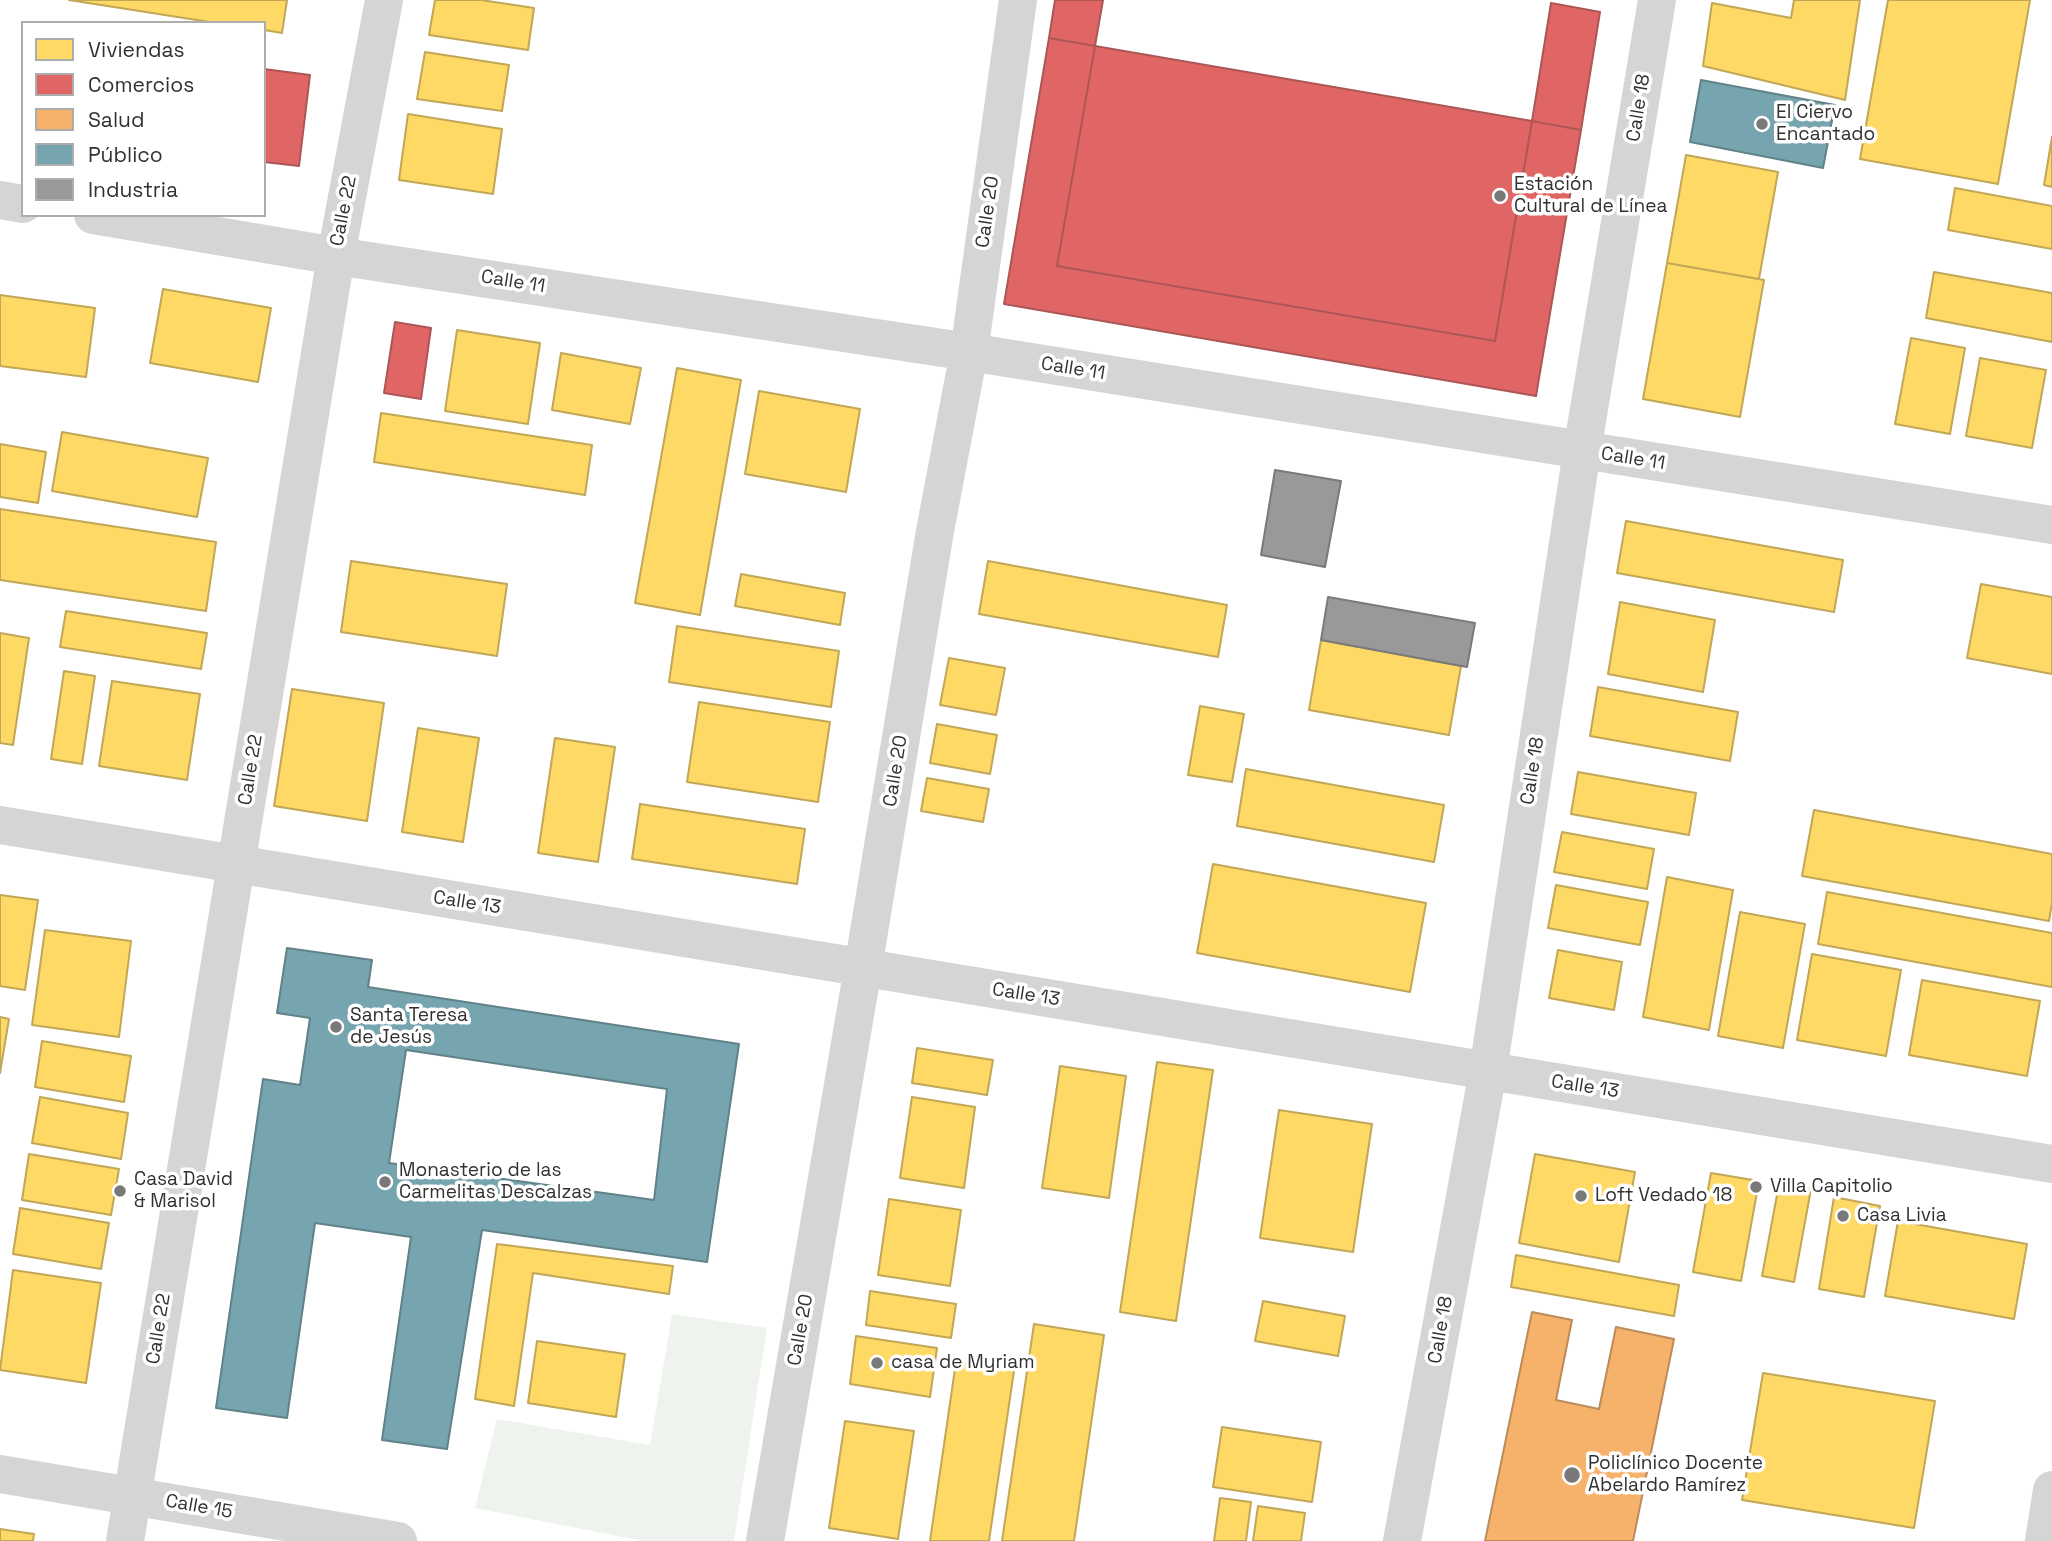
<!DOCTYPE html>
<html>
<head>
<meta charset="utf-8">
<style>
  body { margin:0 }
  #map { position:relative; width:2052px; height:1541px; overflow:hidden; background:#fff; font-family:"Space Grotesk",sans-serif }
  canvas { display:block }
  .legend { position:absolute; left:21px; top:21px; width:245px; height:196px; box-sizing:border-box; background:#fff; border:2px solid #adadad; margin:0; padding:9px 12px; list-style:none; font-size:21px; color:#313131 }
  .legend li { display:flex; align-items:center; gap:14px; height:35px }
  .legend b { width:35px; border:2px solid #adadad }
</style>
</head>
<body>
<div id="map">
<canvas width="2052" height="1541"></canvas>
<ul class="legend">
<li><b style="height:19px;background:#ffd966"></b>Viviendas</li>
<li><b style="height:19px;background:#e06666"></b>Comercios</li>
<li><b style="height:19px;background:#f6b26b"></b>Salud</li>
<li><b style="height:19px;background:#76a5af"></b>Público</li>
<li><b style="height:19px;background:#999"></b>Industria</li>
</ul>
</div>
<script>
const ctx = document.querySelector('canvas').getContext('2d');
ctx.lineJoin = 'round';
function fill(path, color) {
  ctx.fillStyle = color;
  ctx.fill(path, 'evenodd');
}
function shape(rows) {
  const path = new Path2D();
  for (const r of rows) {
    path.moveTo(r[0], r[1]);
    for (let i = 2; i < r.length; i += 2) path.lineTo(r[i], r[i + 1]);
  }
  return path;
}
function strokePath(path, color, width, dash) {
  ctx.strokeStyle = color;
  ctx.lineWidth = width;
  ctx.lineCap = dash ? 'butt' : 'round';
  ctx.setLineDash(dash || []);
  ctx.stroke(path);
}
function write(font, color, halo, rows, align = 'center') {
  ctx.font = font + ' "Space Grotesk",sans-serif';
  ctx.lineWidth = 7;
  ctx.setLineDash([]);
  ctx.textBaseline = 'middle';
  ctx.strokeStyle = halo;
  ctx.fillStyle = color;
  for (const [text, x, y, turn = 0] of rows) {
    ctx.save();
    ctx.translate(x, y);
    ctx.rotate((+turn || 0) * Math.PI / 180);
    ctx.textAlign = isNaN(turn) ? turn : align;
    if (halo) ctx.strokeText(text, 0, 0);
    ctx.fillText(text, 0, 0);
    ctx.restore();
  }
}
const green = shape([
  [672,1314,767,1328,734,1541,643,1541,475,1508,497,1419,650,1445]
]);
const homes = shape([
  [69,0,287,0,282,33,264,30,264,23,216,23,69,0],
  [435,0,481,0,534,8,528,50,429,35,435,0],
  [1794,0,1860,0,1845,100,1703,66,1712,3,1791,18,1794,0],
  [1888,0,2030,0,1998,184,1860,159,1888,0],
  [425,52,509,65,502,111,417,99,425,52],
  [408,114,502,129,493,194,399,180,408,114],
  [2052,137,2052,187,2044,185,2052,137],
  [1686,155,1778,172,1759,279,1667,263,1686,155],
  [1955,188,2052,206,2052,249,1948,230,1955,188],
  [1667,263,1764,280,1740,417,1643,399,1667,263],
  [1934,272,2052,293,2052,342,1926,318,1934,272],
  [163,289,271,308,258,382,150,363,163,289],
  [0,295,95,308,86,377,0,366,0,295],
  [457,330,540,343,528,424,445,411,457,330],
  [1911,338,1965,348,1950,434,1895,424,1911,338],
  [561,353,641,368,630,424,552,410,561,353],
  [1980,358,2046,370,2032,448,1966,436,1980,358],
  [677,368,741,380,700,615,635,603,677,368],
  [759,391,860,409,846,492,745,474,759,391],
  [381,413,592,445,585,495,374,462,381,413],
  [62,432,208,458,197,517,52,491,62,432],
  [0,444,46,452,38,503,0,497,0,444],
  [0,509,216,542,206,611,0,580,0,509],
  [1626,521,1843,560,1834,612,1617,573,1626,521],
  [351,561,507,584,497,656,341,632,351,561],
  [988,561,1227,605,1218,657,979,614,988,561],
  [741,574,845,593,840,625,735,606,741,574],
  [1981,584,2052,597,2052,674,1967,658,1981,584],
  [1620,602,1715,620,1703,692,1608,674,1620,602],
  [66,611,207,633,201,669,60,647,66,611],
  [677,626,839,651,831,707,669,682,677,626],
  [0,633,29,638,13,745,0,743,0,633],
  [1321,640,1461,666,1449,735,1309,710,1321,640],
  [949,658,1005,668,996,715,940,705,949,658],
  [64,671,95,676,82,764,51,759,64,671],
  [112,681,200,694,187,780,99,766,112,681],
  [1598,687,1738,712,1730,761,1590,736,1598,687],
  [292,689,384,703,367,821,274,806,292,689],
  [699,702,830,722,818,802,687,782,699,702],
  [1200,706,1244,714,1232,782,1188,775,1200,706],
  [937,724,997,735,990,774,930,763,937,724],
  [418,728,479,738,463,842,402,832,418,728],
  [555,738,615,747,598,862,538,853,555,738],
  [1246,769,1444,805,1434,862,1237,826,1246,769],
  [1578,772,1696,793,1689,835,1571,814,1578,772],
  [927,778,989,789,983,822,921,811,927,778],
  [640,804,805,829,797,884,632,859,640,804],
  [1814,810,2052,854,2052,903,2049,921,1802,876,1814,810],
  [1562,832,1654,849,1647,889,1554,872,1562,832],
  [1213,864,1426,903,1410,992,1197,953,1213,864],
  [1667,877,1733,890,1709,1030,1643,1017,1667,877],
  [1556,885,1648,902,1640,945,1548,928,1556,885],
  [1827,892,2052,933,2052,987,1818,944,1827,892],
  [0,895,38,900,25,990,0,986,0,895],
  [1740,912,1805,924,1783,1048,1718,1036,1740,912],
  [45,930,131,941,119,1037,32,1025,45,930],
  [1558,950,1622,962,1614,1010,1549,998,1558,950],
  [1812,954,1901,970,1886,1056,1797,1040,1812,954],
  [1922,980,2040,1001,2027,1076,1909,1055,1922,980],
  [0,1017,9,1019,0,1073,0,1017],
  [42,1041,131,1056,124,1102,35,1087,42,1041],
  [917,1048,993,1060,987,1095,912,1083,917,1048],
  [1157,1062,1213,1070,1176,1321,1120,1312,1157,1062],
  [1060,1066,1126,1076,1109,1198,1042,1188,1060,1066],
  [40,1097,128,1113,121,1159,32,1143,40,1097],
  [912,1097,975,1107,964,1188,900,1178,912,1097],
  [1279,1110,1372,1124,1353,1252,1260,1238,1279,1110],
  [29,1154,119,1169,111,1215,22,1200,29,1154],
  [1535,1154,1635,1172,1619,1262,1519,1243,1535,1154],
  [1711,1173,1759,1181,1741,1281,1693,1272,1711,1173],
  [1779,1184,1811,1189,1794,1282,1762,1276,1779,1184],
  [1834,1197,1880,1206,1864,1297,1819,1289,1834,1197],
  [889,1199,961,1210,950,1286,878,1275,889,1199],
  [20,1208,109,1223,101,1269,13,1254,20,1208],
  [1898,1221,2027,1244,2014,1319,1885,1296,1898,1221],
  [497,1244,673,1266,669,1294,533,1273,514,1406,475,1399,497,1244],
  [1516,1255,1679,1285,1674,1316,1511,1287,1516,1255],
  [13,1270,101,1283,86,1383,0,1370,13,1270],
  [870,1291,956,1304,951,1338,866,1325,870,1291],
  [1263,1301,1345,1316,1338,1356,1255,1341,1263,1301],
  [1034,1324,1104,1335,1074,1541,1002,1541,1034,1324],
  [856,1336,937,1348,930,1397,850,1384,856,1336],
  [537,1341,625,1354,616,1417,528,1403,537,1341],
  [956,1362,1014,1371,989,1541,930,1541,956,1362],
  [1763,1373,1935,1401,1914,1528,1742,1500,1763,1373],
  [845,1421,914,1431,898,1539,829,1528,845,1421],
  [1222,1427,1321,1442,1312,1502,1213,1487,1222,1427],
  [1220,1498,1251,1502,1246,1541,1214,1541,1220,1498],
  [1258,1506,1305,1513,1301,1541,1253,1541,1258,1506],
  [0,1529,34,1534,33,1541,0,1541,0,1529]
]);
const shops = shape([
  [1055,0,1103,0,1095,46,1049,38,1055,0],
  [1551,3,1600,12,1581,130,1532,121,1551,3],
  [1049,38,1095,46,1057,266,1495,341,1532,121,1581,130,1536,396,1004,304,1049,38],
  [1095,46,1532,121,1495,341,1057,266,1095,46],
  [264,69,310,75,299,166,264,162,264,69],
  [395,322,431,328,421,399,384,393,395,322]
]);
const health = shape([
  [1532,1312,1572,1320,1556,1400,1599,1409,1616,1327,1674,1339,1633,1541,1485,1541,1532,1312]
]);
const public = shape([
  [1701,80,1835,105,1823,168,1690,142,1701,80],
  [287,948,372,960,368,987,739,1044,707,1262,482,1230,447,1449,382,1440,411,1237,315,1223,287,1418,216,1408,263,1079,300,1085,310,1018,277,1013,287,948],
  [406,1050,667,1089,654,1200,389,1163,406,1050]
]);
const industry = shape([
  [1275,470,1341,481,1325,567,1261,555,1275,470],
  [1328,597,1475,623,1467,667,1321,640,1328,597]
]);
const minor = shape([
  [0,200,23,204],
  [93,215,336,256,969,352,2052,525],
  [0,825,2052,1164],
  [0,1474,398,1541],
  [125,1541,336,256,384,0],
  [765,1541,863,968,935,531,969,352,1018,0],
  [1402,1541,1488,1071,1582,451,1657,0],
  [2044,1541,2052,1490]
]);
const markers = [
  [1762,124,7,"#797979"],
  [1500,196,7,"#797979"],
  [336,1027,7,"#797979"],
  [385,1182,7,"#797979"],
  [1756,1187,7,"#797979"],
  [120,1191,7,"#797979"],
  [1581,1196,7,"#797979"],
  [1843,1216,7,"#797979"],
  [877,1363,7,"#797979"],
  [1572,1475,9,"#797979"]
];
const streetNames = [
  ["Calle 18",1639,108,-81],
  ["Calle 22",344,211,-79],
  ["Calle 20",988,212,-82],
  ["Calle 11",513,282,9],
  ["Calle 11",1073,369,9],
  ["Calle 11",1633,459,9],
  ["Calle 22",251,770,-81],
  ["Calle 20",896,771,-81],
  ["Calle 18",1533,771,-81],
  ["Calle 13",467,903,9],
  ["Calle 13",1026,995,9],
  ["Calle 13",1585,1087,9],
  ["Calle 22",159,1329,-81],
  ["Calle 20",801,1330,-80],
  ["Calle 18",1441,1330,-80],
  ["Calle 15",199,1507,10]
];
const poiNames = [
  ["El Ciervo",1776,113],
  ["Encantado",1776,135],
  ["Estación",1514,185],
  ["Cultural de Línea",1514,207],
  ["Santa Teresa",350,1016],
  ["de Jesús",350,1038],
  ["Monasterio de las",399,1171],
  ["Carmelitas Descalzas",399,1193],
  ["Casa David",134,1180],
  ["& Marisol",134,1202],
  ["Villa Capitolio",1770,1187],
  ["Loft Vedado 18",1595,1196],
  ["Casa Livia",1857,1216],
  ["casa de Myriam",891,1363],
  ["Policlínico Docente",1588,1464],
  ["Abelardo Ramírez",1588,1486]
];
fill(green, '#eff3ed');
fill(homes, '#ffd966');
strokePath(homes, '#c1a756', 2);
fill(shops, '#e06666');
strokePath(shops, '#ac5656', 2);
fill(health, '#f6b26b');
strokePath(health, '#bb8b5a', 2);
fill(public, '#76a5af');
strokePath(public, '#618289', 2);
fill(industry, '#999');
strokePath(industry, '#7a7a7a', 2);
strokePath(minor, '#d5d5d5', 38);
for (const [x, y, r, color] of markers) {
  const dot = new Path2D();
  dot.arc(x, y, r, 0, 2 * Math.PI);
  ctx.fillStyle = color;
  ctx.fill(dot);
  strokePath(dot, '#fff', 2.5);
}
write('19px', '#313131', '#fff', streetNames);
write('19px', '#313131', '#fff', poiNames, 'left');
</script>
</body>
</html>
